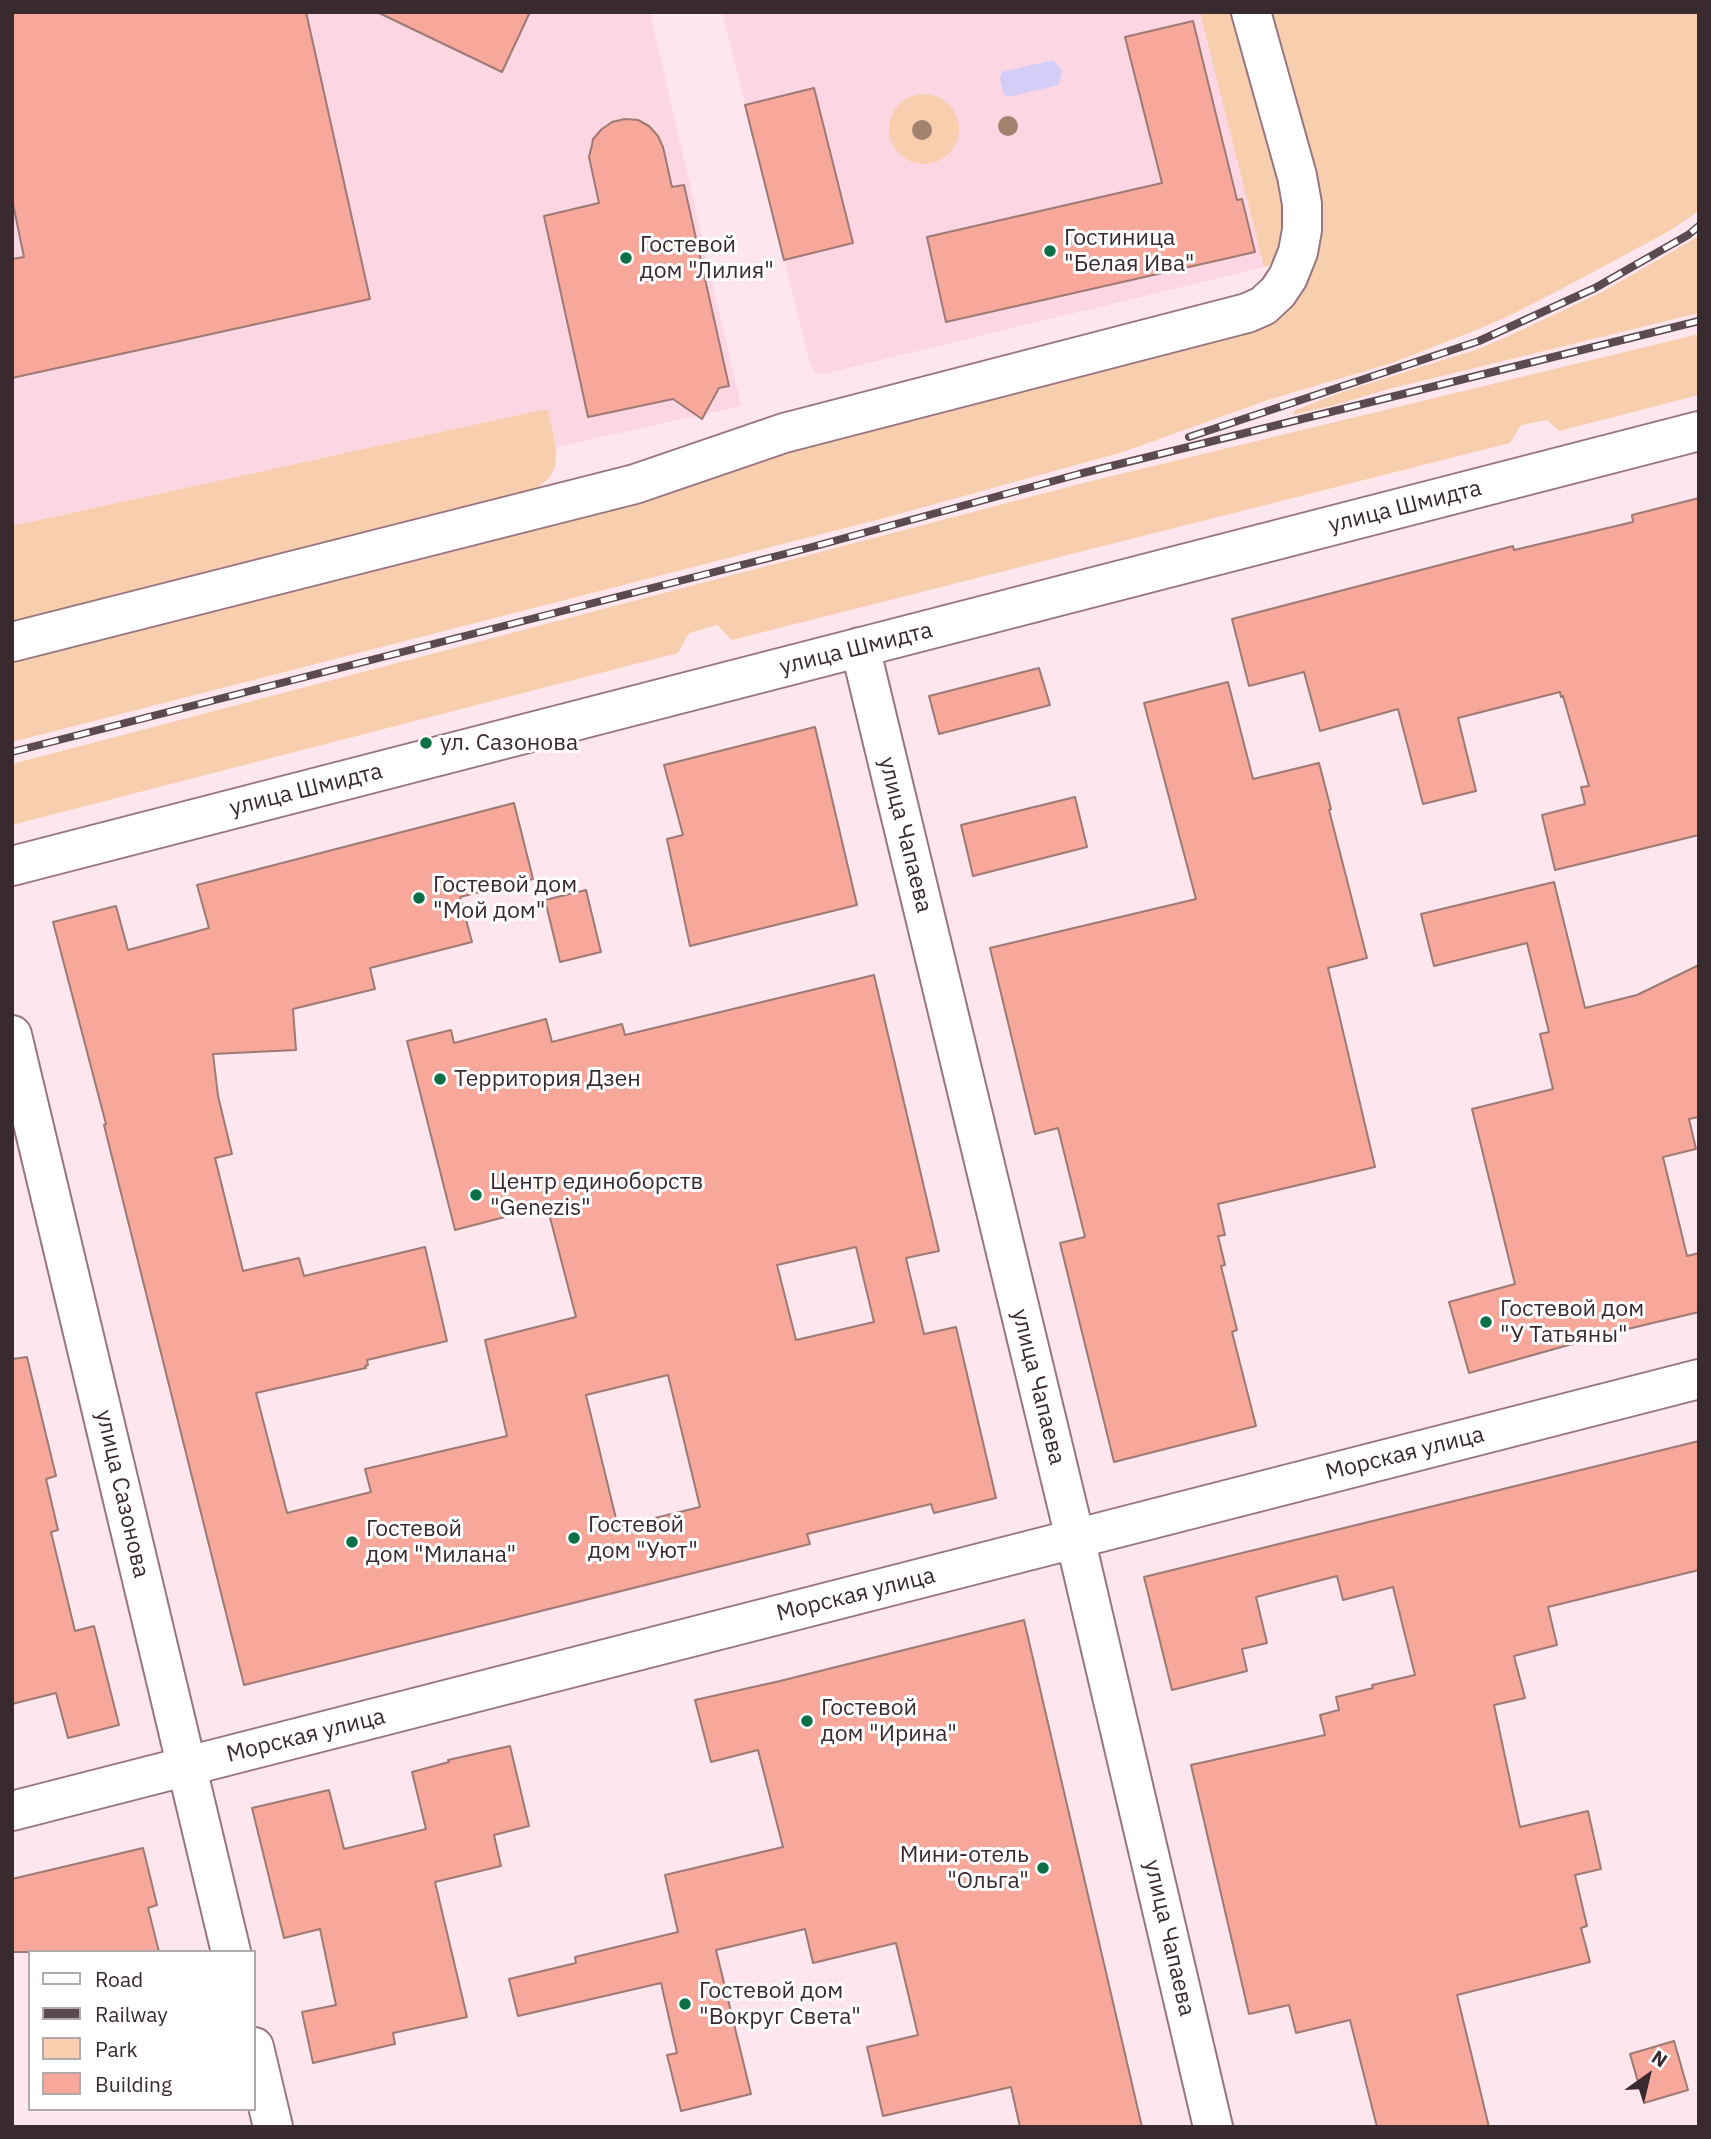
<!DOCTYPE html>
<html>
<head>
<meta charset="utf-8">
<style>
  body { margin:0 }
  #map { position:relative; width:1711px; height:2139px; overflow:hidden; background:#fee6ee; font-family:"IBM Plex Sans",sans-serif }
  canvas { display:block }
  .frame { position:absolute; inset:0; border:14px solid #392a2f; pointer-events:none }
  .legend { position:absolute; left:28px; top:1950px; width:228px; height:161px; box-sizing:border-box; background:#fff; border:2px solid #b0aaac; margin:0; padding:9px 12px; list-style:none; font-size:21px; color:#392a2f }
  .legend li { display:flex; align-items:center; gap:14px; height:35px }
  .legend b { width:35px; border:2px solid #b0aaac }
  .north { position:absolute; left:1613px; top:2041px; width:70px; height:70px; -webkit-text-stroke:5px #fff; paint-order:stroke; rotate:34deg; font-size:19px; font-weight:700; line-height:28px; text-align:center; color:#392a2f }
  .north::after { content:''; display:block; margin:auto; width:24px; height:32px; background:#392a2f; clip-path:polygon(50% 0,100% 100%,50% 72%,0 100%) }
</style>
</head>
<body>
<div id="map">
<canvas width="1711" height="2139"></canvas>
<div class="frame"></div>
<ul class="legend">
<li><b style="height:9px;background:#fff"></b>Road</li>
<li><b style="height:9px;background:#5b4b50"></b>Railway</li>
<li><b style="height:19px;background:#f8cfae"></b>Park</li>
<li><b style="height:19px;background:#f8a79b"></b>Building</li>
</ul>
<div class="north">N</div>
</div>
<script>
const ctx = document.querySelector('canvas').getContext('2d');
ctx.lineJoin = 'round';
function fill(path, color) {
  ctx.fillStyle = color;
  ctx.fill(path, 'evenodd');
}
function shape(rows) {
  const path = new Path2D();
  for (const r of rows) {
    if (r.length === 3) {
      path.moveTo(r[0] + r[2], r[1]);
      path.arc(r[0], r[1], r[2], 0, 2 * Math.PI);
      continue;
    }
    path.moveTo(r[0], r[1]);
    for (let i = 2; i < r.length; i += 2) path.lineTo(r[i], r[i + 1]);
  }
  return path;
}
function strokePath(path, color, width, dash) {
  ctx.strokeStyle = color;
  ctx.lineWidth = width;
  ctx.lineCap = dash ? 'butt' : 'round';
  ctx.setLineDash(dash || []);
  ctx.stroke(path);
}
function write(font, color, halo, rows, align = 'center') {
  ctx.font = font + ' "IBM Plex Sans",sans-serif';
  ctx.lineWidth = 6;
  ctx.setLineDash([]);
  ctx.textBaseline = 'middle';
  ctx.strokeStyle = halo;
  ctx.fillStyle = color;
  for (const [text, x, y, turn = 0] of rows) {
    ctx.save();
    ctx.translate(x, y);
    ctx.rotate((+turn || 0) * Math.PI / 180);
    ctx.textAlign = isNaN(turn) ? turn : align;
    if (halo) ctx.strokeText(text, 0, 0);
    ctx.fillText(text, 0, 0);
    ctx.restore();
  }
}
const built = shape([
  [12,12,650,12,741,406,556,447,548,410,541,410,12,526],
  [722,12,1200,12,1264,267,823,374,815,372,810,363]
]);
const green = shape([
  [1200,12,1240,12,1295,210,1283,260,1264,267],
  [1260,12,1699,12,1699,211,1671,230,1571,284,1509,316,1474,331,1392,363,1268,400,1123,452,888,517,12,742,12,654,785,451,1236,327,1298,273],
  [924,129,35],
  [1699,236,1699,313,1389,389,1335,405,1293,415,1295,410,1345,391,1481,348,1506,337,1602,292],
  [1699,334,1699,395,1559,431,1547,420,1521,425,1510,443,732,640,717,625,689,633,678,653,12,825,12,764,1087,482],
  [541,410,548,410,556,447,555,467,549,478,538,487,514,498,12,627,12,526]
]);
const water = shape([
  [1053,60,1062,71,1059,85,1007,97,1003,92,1000,79,1002,72]
]);
const building = shape([
  [12,12,306,12,370,299,12,378,12,259,24,257,12,199,12,12],
  [377,12,530,12,502,72,377,12],
  [1193,21,1237,200,1242,199,1255,252,946,322,927,237,1162,183,1125,37,1193,21],
  [814,88,853,243,784,260,745,105,814,88],
  [625,119,638,120,649,126,658,136,663,147,672,187,684,185,729,386,719,388,702,419,673,399,588,417,544,216,599,203,589,157,592,145,593,139,602,129,612,122,625,119],
  [1699,498,1699,835,1555,870,1542,815,1585,804,1581,787,1589,786,1563,696,1561,697,1560,692,1458,718,1476,791,1423,804,1398,709,1320,731,1304,672,1249,686,1232,619,1513,546,1514,550,1633,522,1632,515,1699,498],
  [1039,668,1050,705,939,734,929,696,1039,668],
  [1228,682,1253,779,1319,763,1331,809,1329,810,1367,958,1328,968,1375,1167,1218,1204,1225,1235,1218,1236,1225,1265,1221,1266,1237,1330,1232,1332,1256,1426,1114,1462,1060,1243,1085,1237,1058,1128,1035,1134,990,948,1196,899,1144,703,1228,682],
  [815,727,857,905,690,946,667,839,683,835,664,765,815,727],
  [1075,797,1087,847,973,876,961,825,1075,797],
  [514,803,533,879,460,897,472,942,370,968,375,989,293,1009,296,1050,213,1054,218,1096,232,1154,215,1158,243,1271,299,1258,304,1276,425,1247,447,1341,367,1360,368,1365,365,1366,366,1368,256,1393,287,1513,371,1492,365,1469,507,1436,485,1340,576,1317,547,1206,455,1230,407,1041,451,1030,454,1043,546,1019,552,1042,622,1024,625,1035,874,975,939,1251,906,1258,924,1334,956,1327,996,1498,934,1513,931,1504,807,1534,810,1544,244,1685,104,1125,106,1124,53,922,116,906,128,950,209,928,197,885,514,803],
  [856,1247,874,1322,796,1340,777,1265,856,1247],
  [668,1375,700,1507,618,1527,586,1395,668,1375],
  [1554,882,1585,1008,1637,995,1699,965,1699,1117,1689,1119,1696,1149,1663,1157,1687,1256,1699,1253,1699,1312,1615,1332,1469,1373,1449,1302,1515,1284,1472,1109,1553,1089,1540,1034,1549,1032,1527,943,1434,966,1421,914,1554,882],
  [586,890,601,952,560,962,545,900,586,890],
  [27,1357,56,1476,46,1479,58,1530,51,1532,75,1631,94,1626,119,1725,68,1738,56,1693,12,1704,12,1359,27,1357],
  [1699,1441,1699,1570,1548,1607,1557,1645,1514,1656,1525,1698,1494,1705,1520,1827,1588,1811,1601,1869,1575,1875,1587,1926,1581,1928,1590,1962,1457,1995,1489,2127,1377,2127,1350,2020,1296,2033,1289,2005,1249,2014,1191,1765,1325,1735,1320,1715,1339,1710,1336,1697,1373,1688,1372,1685,1415,1675,1393,1587,1343,1600,1337,1576,1256,1597,1267,1643,1242,1649,1247,1671,1172,1690,1144,1577,1699,1441],
  [1024,1620,1142,2127,1020,2127,1011,2087,883,2116,867,2047,918,2035,896,1943,813,1963,805,1929,716,1950,751,2094,681,2111,667,2055,677,2053,661,1983,518,2016,509,1979,576,1963,575,1957,678,1932,665,1875,783,1847,758,1750,711,1762,695,1700,780,1681,1024,1620],
  [510,1746,529,1826,494,1835,501,1866,435,1882,467,2017,393,2033,395,2044,313,2063,302,2012,336,2005,320,1929,284,1938,252,1808,329,1790,344,1849,426,1829,412,1772,449,1762,448,1760,510,1746],
  [143,1848,157,1905,148,1908,159,1952,12,1952,12,1879,143,1848],
  [1674,2041,1688,2090,1644,2103,1630,2054,1674,2041]
]);
const minor = shape([
  [12,642,635,484,784,433,1247,313,1263,306,1278,292,1288,277,1298,252,1302,230,1302,204,1297,176,1251,12],
  [860,647,1075,1538,1213,2127],
  [12,866,1699,431],
  [12,1035,231,1952],
  [12,1811,1699,1379],
  [254,2047,273,2127]
]);
const rail = shape([
  [1189,437,1479,341,1595,288,1688,235,1699,226],
  [12,752,812,547,1079,474,1699,321]
]);
const trees = [
  [1008,126],
  [922,130]
];
const markers = [
  [1050,251,7,"#0c6f46"],
  [626,258,7,"#0c6f46"],
  [426,743,7,"#0c6f46"],
  [419,898,7,"#0c6f46"],
  [440,1079,7,"#0c6f46"],
  [476,1195,7,"#0c6f46"],
  [1486,1322,7,"#0c6f46"],
  [574,1538,7,"#0c6f46"],
  [352,1542,7,"#0c6f46"],
  [807,1721,7,"#0c6f46"],
  [1043,1868,7,"#0c6f46"],
  [685,2004,7,"#0c6f46"]
];
const poiNames = [
  ["Гостиница",1064,238],
  ["\"Белая Ива\"",1064,264],
  ["Гостевой",640,245],
  ["дом \"Лилия\"",640,271],
  ["ул. Сазонова",440,743],
  ["Гостевой дом",433,885],
  ["\"Мой дом\"",433,911],
  ["Территория Дзен",454,1079],
  ["Центр единоборств",490,1182],
  ["\"Genezis\"",490,1208],
  ["Гостевой дом",1500,1309],
  ["\"У Татьяны\"",1500,1335],
  ["Гостевой",588,1525],
  ["дом \"Уют\"",588,1551],
  ["Гостевой",366,1529],
  ["дом \"Милана\"",366,1555],
  ["Гостевой",821,1708],
  ["дом \"Ирина\"",821,1734],
  ["Мини-отель",1029,1855,"right"],
  ["\"Ольга\"",1029,1881,"right"],
  ["Гостевой дом",699,1991],
  ["\"Вокруг Света\"",699,2017]
];
const streetNames = [
  ["улица Шмидта",1405,507,-14],
  ["улица Шмидта",856,649,-14],
  ["улица Шмидта",306,790,-14],
  ["улица Чапаева",905,835,76],
  ["улица Чапаева",1038,1387,76],
  ["Морская улица",1405,1454,-14],
  ["улица Сазонова",122,1494,77],
  ["Морская улица",856,1595,-14],
  ["Морская улица",306,1736,-14],
  ["улица Чапаева",1169,1938,77]
];
fill(built, '#fcd6e3');
fill(green, '#f8cfae');
fill(water, '#d3cdf8');
fill(building, '#f8a79b');
strokePath(building, '#9d7a74', 2);
strokePath(minor, '#987581', 42);
strokePath(minor, '#fff', 38);
strokePath(rail, '#5b4b50', 8);
strokePath(rail, '#fff', 5, [16]);
ctx.fillStyle = '#a3826f';
for (const [x, y] of trees) {
  ctx.beginPath();
  ctx.arc(x, y, 10, 0, 2 * Math.PI);
  ctx.fill();
}
for (const [x, y, r, color] of markers) {
  const dot = new Path2D();
  dot.arc(x, y, r, 0, 2 * Math.PI);
  ctx.fillStyle = color;
  ctx.fill(dot);
  strokePath(dot, '#fff', 2.5);
}
write('23px', '#392a2f', '#fff', poiNames, 'left');
write('23px', '#392a2f', '#fff', streetNames);
</script>
</body>
</html>
